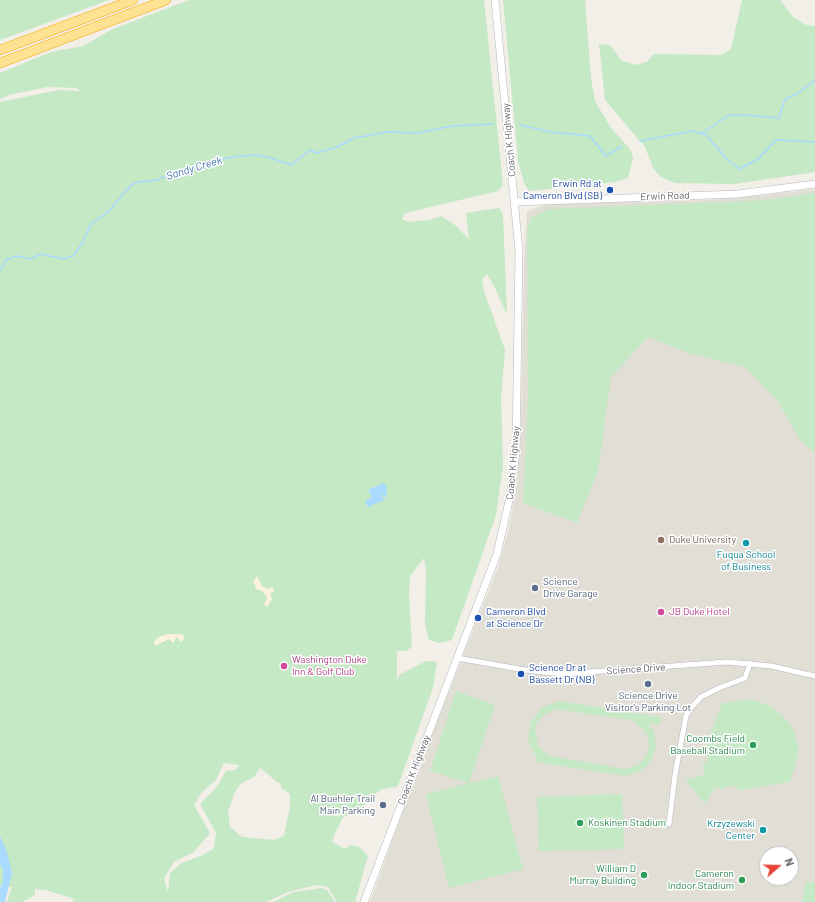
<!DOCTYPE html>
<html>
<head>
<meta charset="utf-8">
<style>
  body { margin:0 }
  #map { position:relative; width:815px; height:902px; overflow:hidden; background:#f1efe8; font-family:Barlow,sans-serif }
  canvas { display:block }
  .north { position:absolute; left:759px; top:846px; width:40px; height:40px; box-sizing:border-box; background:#fff; border:1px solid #bfc1c3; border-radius:50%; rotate:70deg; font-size:11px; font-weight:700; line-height:16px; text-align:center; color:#5f6368 }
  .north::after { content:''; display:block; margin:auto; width:14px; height:18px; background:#ea4335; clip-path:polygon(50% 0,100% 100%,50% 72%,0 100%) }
</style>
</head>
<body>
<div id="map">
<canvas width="815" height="902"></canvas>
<div class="north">N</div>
</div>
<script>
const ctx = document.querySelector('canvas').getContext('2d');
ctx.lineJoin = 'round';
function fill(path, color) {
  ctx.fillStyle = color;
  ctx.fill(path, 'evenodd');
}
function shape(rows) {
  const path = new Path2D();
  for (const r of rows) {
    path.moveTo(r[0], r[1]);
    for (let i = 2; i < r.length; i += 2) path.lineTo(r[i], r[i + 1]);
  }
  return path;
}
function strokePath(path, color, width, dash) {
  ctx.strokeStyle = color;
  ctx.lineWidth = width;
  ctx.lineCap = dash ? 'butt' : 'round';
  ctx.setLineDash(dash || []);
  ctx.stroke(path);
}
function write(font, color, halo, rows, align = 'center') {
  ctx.font = font + ' Barlow,sans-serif';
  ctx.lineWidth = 3;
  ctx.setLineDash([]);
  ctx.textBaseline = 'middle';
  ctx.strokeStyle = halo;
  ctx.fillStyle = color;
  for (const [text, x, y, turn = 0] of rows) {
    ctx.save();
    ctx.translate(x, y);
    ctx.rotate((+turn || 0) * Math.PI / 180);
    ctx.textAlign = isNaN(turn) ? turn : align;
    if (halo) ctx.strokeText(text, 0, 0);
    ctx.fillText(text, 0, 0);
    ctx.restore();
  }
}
const education = shape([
  [815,189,815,902,370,902,414,781,498,567,508,532,517,485,521,421,524,258,527,212,540,206,559,204,707,200,767,195],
  [767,854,791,854,791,878,767,878]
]);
const green = shape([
  [0,0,109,0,0,40],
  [189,0,484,0,503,185,498,191,405,213,402,219,408,222,430,220,441,216,455,225,469,239,466,213,499,208,503,214,507,315,494,286,487,274,482,279,484,291,505,350,501,397,503,466,496,515,452,640,439,643,429,640,425,625,426,570,424,558,410,576,409,593,412,647,406,651,397,651,397,681,399,675,426,661,437,662,433,688,398,786,380,790,358,811,343,817,336,831,332,842,345,849,351,845,359,847,368,856,355,902,337,902,328,887,317,885,288,892,266,902,73,902,73,900,77,900,46,890,35,889,35,895,23,902,7,902,12,887,0,886,0,102,59,90,81,91,76,88,47,87,9,95,0,99,0,73,51,52,83,46,113,29],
  [224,763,240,765,235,770,226,771,216,788,200,804,216,833,214,848,205,854,180,864,170,873,168,893,164,878,175,861,194,852,210,833,194,805,201,793,216,780],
  [258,766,277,782,283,784,281,784,281,788,290,794,290,807,284,836,273,840,242,837,230,827,228,812,234,794,240,784,254,777,260,768],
  [503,0,585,0,591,78,595,101,611,128,630,149,633,158,628,178,615,182,529,191,524,183,518,160],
  [742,0,780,0,793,17,806,25,815,26,815,172,735,184,675,183,661,177,653,168,645,147,605,100,599,44,610,45,621,60,635,65,647,62,654,54,721,55,731,49],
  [815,193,815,453,800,440,777,400,745,367,689,353,648,337,611,377,598,471,577,523,523,503,528,398,527,230,531,218,548,209,767,200],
  [456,691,495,705,469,783,498,776,523,869,449,888,426,794,469,783,430,771],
  [743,700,753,700,770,706,782,715,792,727,799,749,793,774,789,782,742,790,738,790,737,787,726,786,725,789,715,788,705,804,685,780,704,775,703,763,707,763,708,741,722,703],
  [560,701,661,717,660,725,649,723,654,732,656,746,651,762,641,771,624,776,536,762,536,756,530,746,528,737,531,722,541,708],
  [555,709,632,720,644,730,648,736,649,747,647,754,639,764,626,769,549,756,539,747,535,731,537,723,542,717],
  [622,794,624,849,539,851,537,797],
  [806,882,815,882,815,902,802,902],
  [322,888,327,890,335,902,273,902,294,892]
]);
const sand = shape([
  [257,576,262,586,267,589,272,587,274,589,274,592,270,593,272,599,267,607,264,604,267,599,266,595,262,591,256,589,255,585,253,582],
  [168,634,182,634,185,638,181,642,177,637,173,643,169,639,155,646,154,642,158,637]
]);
const water = shape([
  [384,483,387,488,386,498,381,493,384,500,368,507,365,501,372,497,368,490],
  [0,836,7,852,12,873,5,902,0,902,0,888,3,882,3,870,0,864]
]);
const stream = shape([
  [520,125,550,132,590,136,606,156,621,147],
  [702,133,729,115,745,115,779,118,785,99,797,94,815,80],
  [640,141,693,131,706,135,727,159,740,169,758,159,776,140,815,142],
  [0,271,6,260,17,256,31,259,41,254,64,259,73,256,82,243,91,224,109,211,123,194,134,183,157,180,179,171,199,168,211,161,238,156,257,155,271,158,291,165,310,150,317,153,337,147,354,138,387,132,417,133,453,126,493,124]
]);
const minor = shape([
  [457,658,525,670,562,674,727,662,771,666,815,676],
  [669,824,675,775,686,716,690,709,701,697,719,688,745,678,750,663]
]);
const secondary = shape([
  [515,202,738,194,815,184],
  [364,902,497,554,511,492,516,451,519,251,495,0]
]);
const motorway = shape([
  [0,50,133,0],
  [0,63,166,0]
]);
const markers = [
  [610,190,4,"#1a4fb4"],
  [661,540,4,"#8d6e63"],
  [746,543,4,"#0f9aa8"],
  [535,588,4,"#5c6f8a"],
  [661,612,4,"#d1479c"],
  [478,618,4,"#1a4fb4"],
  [284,666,4,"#d1479c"],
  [521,674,4,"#1a4fb4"],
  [648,684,4,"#5c6f8a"],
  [753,745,4,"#2e9e5b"],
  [383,805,4,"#5c6f8a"],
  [580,823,4,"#2e9e5b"],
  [763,830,4,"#0f9aa8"],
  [644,875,4,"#2e9e5b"],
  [742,880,4,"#2e9e5b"]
];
const streetNames = [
  ["Coach K Highway",509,140,-95],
  ["Erwin Road",665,196,-2],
  ["Coach K Highway",513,463,-85],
  ["Science Drive",636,669,-4],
  ["Coach K Highway",414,770,-69]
];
const transitNames = [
  ["Erwin Rd at",602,184,"right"],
  ["Cameron Blvd (SB)",602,196,"right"],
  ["Cameron Blvd",486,612],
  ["at Science Dr",486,624],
  ["Science Dr at",529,668],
  ["Bassett Dr (NB)",529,680]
];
const educationNames = [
  ["Duke University",669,540]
];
const cultureNames = [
  ["Fuqua School",746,555],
  ["of Business",746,567],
  ["Krzyzewski",755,824,"right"],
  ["Center",755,836,"right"]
];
const serviceNames = [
  ["Science",543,582],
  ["Drive Garage",543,594],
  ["Science Drive",648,696,"center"],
  ["Visitor's Parking Lot",648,708,"center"],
  ["Al Buehler Trail",375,799,"right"],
  ["Main Parking",375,811,"right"]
];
const hotelNames = [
  ["JB Duke Hotel",669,612],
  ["Washington Duke",292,660],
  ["Inn & Golf Club",292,672]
];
const leisureNames = [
  ["Coombs Field",745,739],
  ["Baseball Stadium",745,751],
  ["Koskinen Stadium",588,823,"left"],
  ["William D",636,869],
  ["Murray Building",636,881],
  ["Cameron",734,874],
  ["Indoor Stadium",734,886]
];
const waterNames = [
  ["Sandy Creek",194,168,-17]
];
fill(education, '#e1ded6');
fill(green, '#c5e8c5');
fill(sand, '#fbf3d9');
fill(water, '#aadaff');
strokePath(stream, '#aadaff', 1.5);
strokePath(minor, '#b5b8bc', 6);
strokePath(secondary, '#b6babf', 8);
strokePath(motorway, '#f9ab00', 10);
strokePath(minor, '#fff', 5);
strokePath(secondary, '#fff', 7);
strokePath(motorway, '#fde293', 9);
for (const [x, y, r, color] of markers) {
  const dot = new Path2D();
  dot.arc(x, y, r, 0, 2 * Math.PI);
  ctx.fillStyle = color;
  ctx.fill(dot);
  strokePath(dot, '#fff', 1.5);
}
write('10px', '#5f6368', '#fff', streetNames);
write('10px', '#164399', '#fff', transitNames, 'left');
write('10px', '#785e54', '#fff', educationNames, 'left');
write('10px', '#0d838f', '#fff', cultureNames);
write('10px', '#4e5e75', '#fff', serviceNames, 'left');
write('10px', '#b23c85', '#fff', hotelNames, 'left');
write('10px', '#27864d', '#fff', leisureNames, 'right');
write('italic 11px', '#4174aa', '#fff', waterNames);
</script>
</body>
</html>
